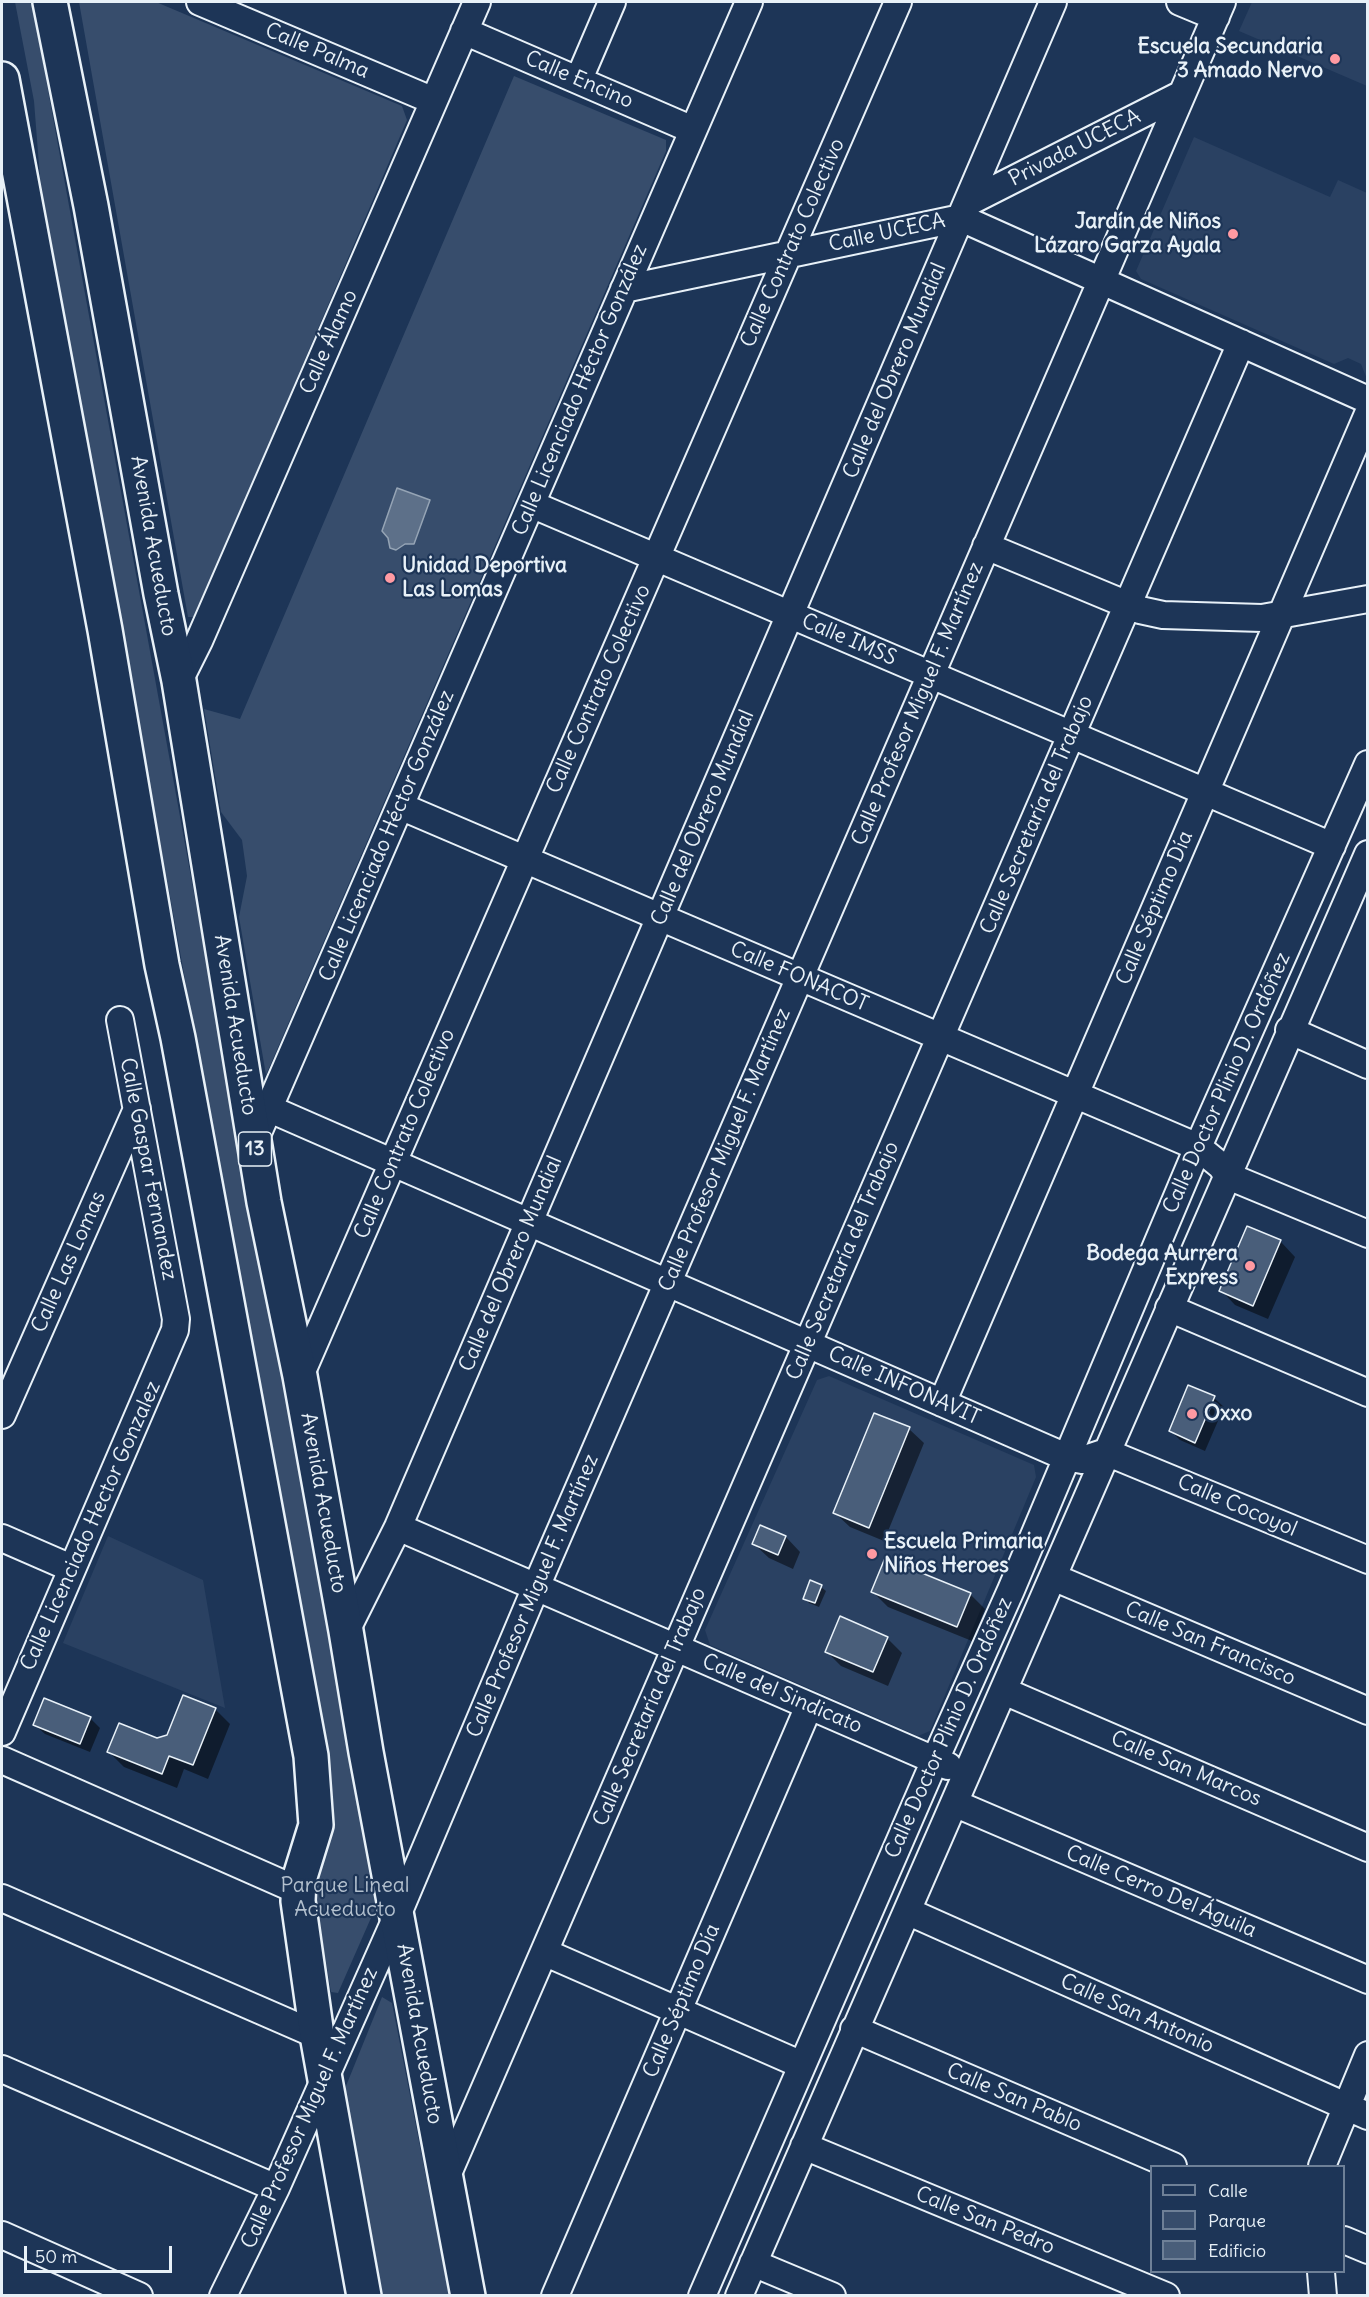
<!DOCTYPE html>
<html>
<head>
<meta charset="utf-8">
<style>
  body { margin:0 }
  #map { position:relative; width:1369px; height:2297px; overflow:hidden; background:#1d3557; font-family:Delius,sans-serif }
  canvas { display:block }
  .frame { position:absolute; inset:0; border:3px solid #e8f1f8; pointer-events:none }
  .legend { position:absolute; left:1150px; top:2165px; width:195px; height:108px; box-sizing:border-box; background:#1d3557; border:2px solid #6e8097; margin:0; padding:8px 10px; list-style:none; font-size:18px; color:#e8f1f8 }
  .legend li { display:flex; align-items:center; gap:12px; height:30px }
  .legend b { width:30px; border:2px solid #6e8097 }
  .scale { position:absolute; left:24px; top:2246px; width:148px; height:27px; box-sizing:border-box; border:3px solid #e8f1f8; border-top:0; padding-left:8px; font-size:18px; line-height:21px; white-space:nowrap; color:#e8f1f8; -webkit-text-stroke:4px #1d3557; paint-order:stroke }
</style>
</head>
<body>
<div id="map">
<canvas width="1369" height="2297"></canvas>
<div class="frame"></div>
<ul class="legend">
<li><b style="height:8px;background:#1d3557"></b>Calle</li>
<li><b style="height:16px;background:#374d6c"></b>Parque</li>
<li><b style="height:16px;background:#495e7a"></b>Edificio</li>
</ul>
<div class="scale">50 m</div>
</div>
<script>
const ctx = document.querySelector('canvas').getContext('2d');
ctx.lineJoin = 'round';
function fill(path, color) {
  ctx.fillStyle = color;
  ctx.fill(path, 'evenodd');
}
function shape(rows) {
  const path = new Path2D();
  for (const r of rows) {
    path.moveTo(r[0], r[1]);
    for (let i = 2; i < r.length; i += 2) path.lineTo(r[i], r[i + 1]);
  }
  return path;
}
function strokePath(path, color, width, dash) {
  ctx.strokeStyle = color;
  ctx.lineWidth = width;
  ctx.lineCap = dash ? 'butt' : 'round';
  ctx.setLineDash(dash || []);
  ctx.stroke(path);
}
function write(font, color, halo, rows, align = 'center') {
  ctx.font = font + ' Delius,sans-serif';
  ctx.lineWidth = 4.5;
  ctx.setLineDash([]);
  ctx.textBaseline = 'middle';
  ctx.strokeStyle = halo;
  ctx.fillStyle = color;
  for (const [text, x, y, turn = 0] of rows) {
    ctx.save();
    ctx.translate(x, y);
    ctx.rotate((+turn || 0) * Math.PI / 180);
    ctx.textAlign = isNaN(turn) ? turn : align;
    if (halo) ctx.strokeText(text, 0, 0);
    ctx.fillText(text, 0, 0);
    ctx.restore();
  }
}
const built = shape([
  [1252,2,1367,2,1367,86,1239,31],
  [1194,137,1330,197,1338,180,1367,193,1367,379,1361,364,1348,358,1334,364,1141,279,1136,271],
  [829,1376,1034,1465,1036,1477,930,1731,918,1736,710,1645,705,1630,817,1380],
  [108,1536,203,1580,225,1708,63,1643]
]);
const green = shape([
  [15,2,32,2,376,1895,374,1911,338,1993,331,1992,315,1896,318,1872,333,1826,334,1811,331,1786,40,178,34,101],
  [79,2,156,2,402,106,407,120,195,617,188,617],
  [514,76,666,140,666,151,266,1075,239,917,247,876,242,840,221,812,204,709,240,719],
  [382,1997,392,2003,449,2295,383,2295,345,2093,346,2086]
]);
const water = shape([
  [397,488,430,500,414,544,405,544,396,550,390,548,388,538,382,531,397,488]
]);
const shadow = shape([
  [1248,1228,1281,1242,1295,1257,1268,1319,1235,1305,1221,1290],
  [1189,1387,1214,1398,1224,1407,1205,1451,1180,1440,1171,1431],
  [909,1429,924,1443,884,1541,850,1527,835,1513],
  [761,1527,786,1537,800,1552,793,1569,769,1558,754,1544],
  [811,1582,821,1587,826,1591,819,1607,809,1603,805,1598],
  [873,1592,970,1594,985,1609,972,1641,888,1607],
  [887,1638,902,1653,888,1686,841,1666,826,1651],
  [215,1709,230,1724,208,1779,184,1769,177,1788,124,1767,109,1752,168,1736],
  [90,1718,100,1728,90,1752,45,1734,35,1725]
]);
const building = shape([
  [1247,1226,1281,1240,1253,1306,1219,1291,1247,1226],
  [1188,1385,1215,1396,1195,1443,1169,1431,1188,1385],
  [874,1413,910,1427,869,1528,833,1513,874,1413],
  [760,1525,786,1536,778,1555,752,1544,760,1525],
  [885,1558,971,1593,957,1627,871,1592,885,1558],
  [810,1580,822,1585,815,1603,803,1599,810,1580],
  [840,1616,888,1637,873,1672,825,1652,840,1616],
  [183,1695,216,1708,193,1765,169,1756,162,1774,107,1752,119,1723,157,1738,167,1735,183,1695],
  [44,1698,91,1717,80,1744,33,1725,44,1698]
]);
const minor = shape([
  [200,2,434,101],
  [1180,2,1216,17],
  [464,31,693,130],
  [579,79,612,2],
  [967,203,1182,94],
  [624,289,961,218,1368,400],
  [531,504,1332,846],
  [986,546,1140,610,1163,615,1262,618,1368,599],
  [179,681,199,641,477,2],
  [400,806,1198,1147,1221,1166,1228,1176,1368,1234],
  [1289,1030,1368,1065],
  [254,1102,1066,1457,1082,1460,1106,1452,1368,1560],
  [254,1142,749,2],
  [1169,1308,1368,1393],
  [300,1376,898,2],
  [942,1403,1368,414],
  [2,1415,137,1109],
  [398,1527,948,1766],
  [2,1538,71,1568],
  [1053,1577,1368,1711],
  [346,1631,398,1527,1053,2],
  [1004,1691,1368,1848],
  [2,1732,175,1330,176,1319,120,1020],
  [2,1760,297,1890],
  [954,1803,1368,1980],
  [2,1898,317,2035],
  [907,1911,1368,2116],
  [544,1952,802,2065],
  [854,2029,1173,2166],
  [2,2069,276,2188],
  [804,2146,1166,2296],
  [1322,2166,1368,2055],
  [446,2178,1241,343],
  [2,2235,139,2296],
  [1344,2240,1368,2250],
  [753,2263,832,2296],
  [1321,2272,1323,2296],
  [223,2296,276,2188,397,1916,536,1587,1222,2],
  [555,2296,809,1706],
  [702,2296,935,1760,1011,1590,1198,1147,1368,764],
  [739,2296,1368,854]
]);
const major = shape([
  [50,2,91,206,161,594,179,681,264,1202,300,1376,346,1631,366,1752,468,2296],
  [2,79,105,630,162,965,178,1038,311,1756,316,1825,299,1880,298,1901,317,2035,364,2296]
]);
const markers = [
  [1335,59,6,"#ff9aa2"],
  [1233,234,6,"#ff9aa2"],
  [390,578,6,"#ff9aa2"],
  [1250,1266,6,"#ff9aa2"],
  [1192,1414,6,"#ff9aa2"],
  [872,1554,6,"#ff9aa2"]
];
const shields = [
  [255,1149,33]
];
const shieldNames = [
  ["13",255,1149]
];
const poiNames = [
  ["Escuela Secundaria",1323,47],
  ["3 Amado Nervo",1323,71],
  ["Jardín de Niños",1221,222],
  ["Lázaro Garza Ayala",1221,246],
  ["Unidad Deportiva",402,566,"left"],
  ["Las Lomas",402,590,"left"],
  ["Bodega Aurrera",1238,1254],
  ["Express",1238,1278],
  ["Oxxo",1204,1414,"left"],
  ["Escuela Primaria",884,1542,"left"],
  ["Niños Heroes",884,1566,"left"]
];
const streetNames = [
  ["Calle Palma",317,51,23],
  ["Calle Encino",579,80,23],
  ["Privada UCECA",1075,148,-27],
  ["Calle UCECA",887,233,-12],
  ["Calle Contrato Colectivo",793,243,-66],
  ["Calle Álamo",329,342,-66],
  ["Calle del Obrero Mundial",895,371,-67],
  ["Calle Licenciado Héctor González",580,390,-67],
  ["Avenida Acueducto",153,546,80],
  ["Calle IMSS",849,640,23],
  ["Calle Contrato Colectivo",599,689,-66],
  ["Calle Profesor Miguel F. Martínez",918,704,-67],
  ["Calle Secretaría del Trabajo",1037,815,-67],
  ["Calle del Obrero Mundial",703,818,-67],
  ["Calle Licenciado Héctor González",387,836,-67],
  ["Calle Séptimo Día",1155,908,-67],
  ["Calle FONACOT",799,977,23],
  ["Avenida Acueducto",235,1025,81],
  ["Calle Doctor Plinio D. Ordóñez",1227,1083,-66],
  ["Calle Contrato Colectivo",405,1134,-67],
  ["Calle Profesor Miguel F. Martínez",725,1150,-67],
  ["Calle Gaspar Fernandez",148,1169,79],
  ["Calle Secretaría del Trabajo",843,1261,-67],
  ["Calle Las Lomas",69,1262,-66],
  ["Calle del Obrero Mundial",511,1264,-67],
  ["Calle INFONAVIT",904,1386,24],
  ["Avenida Acueducto",323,1503,80],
  ["Calle Cocoyol",1237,1506,23],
  ["Calle Licenciado Hector Gonzalez",91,1526,-66],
  ["Calle Profesor Miguel F. Martínez",533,1596,-67],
  ["Calle San Francisco",1210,1644,23],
  ["Calle del Sindicato",782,1694,23],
  ["Calle Secretaría del Trabajo",650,1707,-67],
  ["Calle Doctor Plinio D. Ordóñez",949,1728,-66],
  ["Calle San Marcos",1186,1769,23],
  ["Calle Cerro Del Águila",1161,1892,23],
  ["Calle Séptimo Día",682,2001,-67],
  ["Calle San Antonio",1137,2014,24],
  ["Avenida Acueducto",419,2034,80],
  ["Calle San Pablo",1014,2098,23],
  ["Calle Profesor Miguel F. Martínez",310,2108,-66],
  ["Calle San Pedro",985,2221,22]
];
const parkNames = [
  ["Parque Lineal",345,1886],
  ["Acueducto",345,1910]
];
fill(built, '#2a4162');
fill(green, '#374d6c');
fill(water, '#5d7089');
strokePath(water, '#95a4b5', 1.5);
fill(shadow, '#0007');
fill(building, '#495e7a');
strokePath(building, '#e8f1f8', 1.5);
strokePath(minor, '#e8f1f8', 30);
strokePath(major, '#e8f1f8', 38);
strokePath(minor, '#1d3557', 26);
strokePath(major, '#1d3557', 33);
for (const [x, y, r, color] of markers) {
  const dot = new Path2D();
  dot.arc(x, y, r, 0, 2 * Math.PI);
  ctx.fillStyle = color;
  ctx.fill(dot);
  strokePath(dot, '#1d3557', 2);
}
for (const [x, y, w] of shields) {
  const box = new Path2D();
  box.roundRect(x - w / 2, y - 17, w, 34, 4.5);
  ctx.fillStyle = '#1d3557';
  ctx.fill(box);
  strokePath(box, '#e8f1f8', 1.5);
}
write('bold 20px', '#e8f1f8', null, shieldNames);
write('bold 21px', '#e8f1f8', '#1d3557', poiNames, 'right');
write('21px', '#e8f1f8', '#1d3557', streetNames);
write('21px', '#b3c0ce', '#1d3557', parkNames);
</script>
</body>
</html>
